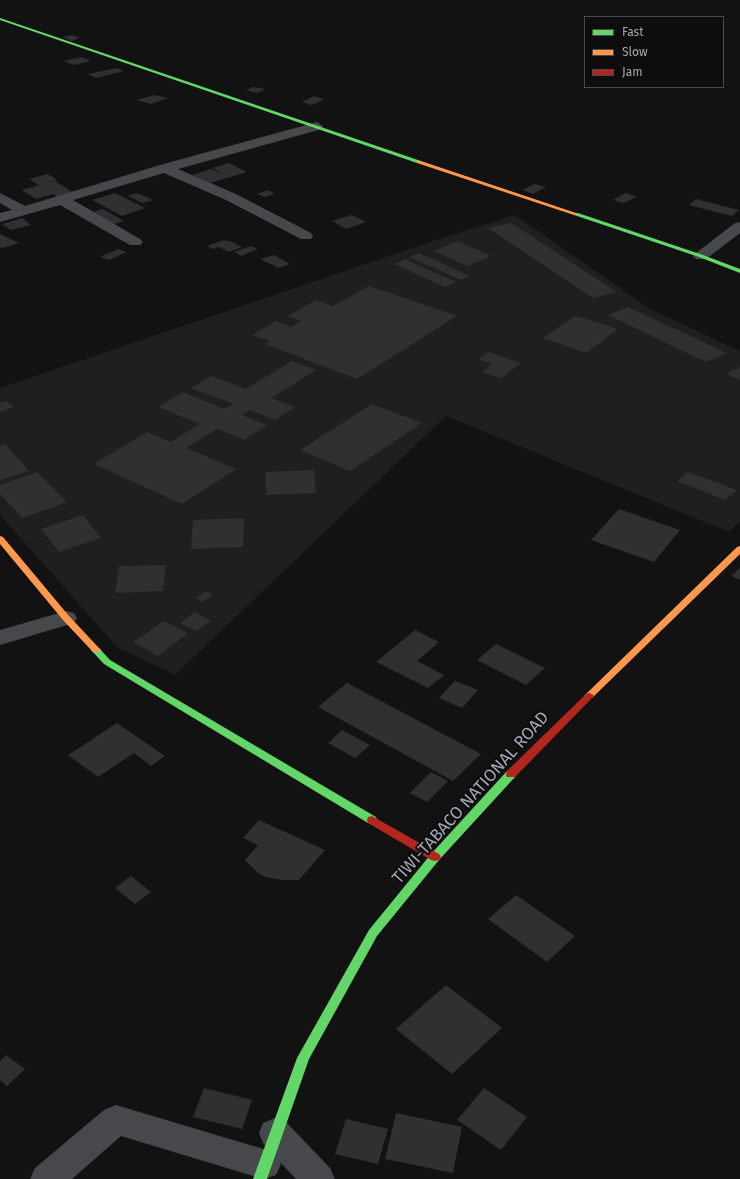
<!DOCTYPE html>
<html>
<head>
<meta charset="utf-8">
<style>
  body { margin:0 }
  #map { position:relative; width:740px; height:1179px; overflow:hidden; background:#121213; font-family:"Fira Sans",sans-serif }
  canvas { display:block }
  .legend { position:absolute; left:584px; top:16px; width:140px; height:72px; box-sizing:border-box; background:#0d0d0e; border:1px solid #494b50; margin:0; padding:5px 7px; list-style:none; font-size:12px; color:#a3a7b3 }
  .legend li { display:flex; align-items:center; gap:8px; height:20px }
  .legend b { width:20px; border:1px solid #494b50 }
</style>
</head>
<body>
<div id="map">
<canvas width="740" height="1179"></canvas>
<ul class="legend">
<li><b style="height:5px;background:#63d668"></b>Fast</li>
<li><b style="height:5px;background:#ff974d"></b>Slow</li>
<li><b style="height:5px;background:#b3261e"></b>Jam</li>
</ul>
</div>
<script>
const ctx = document.querySelector('canvas').getContext('2d');
ctx.lineJoin = 'round';
function fill(path, color) {
  ctx.fillStyle = color;
  ctx.fill(path, 'evenodd');
}
function shape(rows) {
  const path = new Path2D();
  for (const r of rows) {
    path.moveTo(r[0], r[1]);
    for (let i = 2; i < r.length; i += 2) path.lineTo(r[i], r[i + 1]);
  }
  return path;
}
function write(font, color, halo, rows, align = 'center') {
  ctx.font = font + ' "Fira Sans",sans-serif';
  ctx.lineWidth = 4;
  ctx.setLineDash([]);
  ctx.textBaseline = 'middle';
  ctx.strokeStyle = halo;
  ctx.fillStyle = color;
  for (const [text, x, y, turn = 0] of rows) {
    ctx.save();
    ctx.translate(x, y);
    ctx.rotate((+turn || 0) * Math.PI / 180);
    ctx.textAlign = isNaN(turn) ? turn : align;
    if (halo) ctx.strokeText(text, 0, 0);
    ctx.fillText(text, 0, 0);
    ctx.restore();
  }
}
const built = shape([
  [515,215,650,309,740,351,740,521,729,532,446,416,175,675,117,647,0,515,0,388,448,236]
]);
const building = shape([
  [72,35,80,38,71,41,63,37],
  [81,57,91,61,74,65,64,61],
  [116,68,124,71,96,78,88,74],
  [253,87,265,89,257,93,246,90],
  [154,95,168,98,151,104,136,100],
  [314,96,324,99,312,105,302,102],
  [229,163,247,172,210,183,192,175,211,169,227,176,212,168],
  [48,174,57,180,39,185,55,181,74,193,57,197,53,194,36,199,22,190,39,185,29,179],
  [535,184,546,187,533,194,522,190],
  [268,190,275,194,264,197,257,194],
  [115,193,145,208,122,216,92,200],
  [137,193,153,200,143,203,127,196],
  [626,193,637,197,624,203,613,200],
  [696,199,739,210,732,216,689,205],
  [103,209,124,221,111,225,90,213],
  [352,215,366,222,346,229,332,221],
  [22,218,31,225,11,230,2,224],
  [511,223,617,292,593,298,488,228],
  [0,234,19,243,3,248,0,247],
  [224,240,232,242,242,247,229,252,219,247,213,249,207,246],
  [457,241,491,256,467,266,434,251],
  [251,246,258,249,241,256,234,252],
  [118,249,127,252,109,260,100,257],
  [419,253,470,276,461,280,409,257],
  [274,255,290,264,279,268,260,259],
  [405,259,456,282,445,287,394,264],
  [369,286,457,316,357,379,265,344,270,341,252,335,276,321,291,327,301,321,288,316,316,300,333,306],
  [628,307,727,353,706,362,608,315],
  [575,316,596,322,618,329,586,353,543,338],
  [488,352,521,363,501,378,482,372,492,364,478,359],
  [292,361,316,370,271,398,295,407,275,420,250,410,242,415,267,425,244,440,217,429,186,448,236,469,182,504,94,464,147,432,171,442,200,424,158,407,183,392,225,409,233,404,191,388,211,376,246,389],
  [740,367,740,380,726,374],
  [6,401,14,407,0,412,0,403],
  [372,404,422,423,350,471,300,450],
  [5,444,29,471,0,480,0,446],
  [314,470,316,493,266,495,265,472],
  [37,472,67,502,23,518,0,494,0,485],
  [688,472,737,490,725,500,677,481],
  [619,509,680,530,654,562,591,540],
  [83,515,101,538,59,552,41,529],
  [244,518,243,547,191,549,193,520],
  [166,565,163,591,115,593,119,566],
  [740,568,740,580,731,576],
  [207,591,213,595,202,602,196,597],
  [195,612,211,621,196,631,180,623],
  [164,621,188,633,158,656,133,642],
  [415,630,439,642,417,661,444,675,428,688,376,662],
  [496,644,545,668,526,685,477,660],
  [455,681,478,690,462,708,439,698],
  [347,683,481,754,453,781,318,707],
  [117,723,165,756,151,766,134,753,98,777,68,755],
  [342,730,370,745,355,758,328,743],
  [431,772,448,781,427,802,410,793],
  [259,820,325,850,299,880,282,880,266,877,258,873,245,860,258,845,243,838],
  [131,876,151,892,135,904,115,888],
  [516,895,575,936,547,962,488,919],
  [446,985,502,1028,452,1074,396,1029],
  [6,1055,25,1069,7,1086,0,1080,0,1061],
  [204,1088,252,1100,242,1129,193,1117],
  [484,1088,527,1117,501,1150,457,1120],
  [396,1113,462,1127,453,1173,385,1159],
  [346,1119,388,1129,378,1164,335,1154]
]);
const street = shape([
  [317,122,323,126,322,129,178,169,236,194,311,233,313,236,311,239,301,239,226,200,164,173,73,200,140,239,143,242,140,245,130,245,60,205,0,222,0,213,12,210,0,203,0,193,25,206,160,165,317,122],
  [740,222,740,233,706,259,696,259,693,256,696,253,735,223,740,222],
  [66,611,74,613,77,618,74,623,0,645,0,630,66,611],
  [116,1105,270,1151,263,1143,259,1133,263,1123,275,1118,287,1123,330,1168,335,1179,296,1179,279,1161,281,1164,276,1175,263,1179,121,1136,72,1179,30,1179,35,1168,104,1110,116,1105]
]);
const fast = shape([
  [0,18,421,161,422,162,417,163,0,20,0,18],
  [574,213,578,213,703,255,740,269,740,273,699,257,574,215,574,213],
  [96,647,99,648,110,660,376,817,377,820,376,823,372,824,368,823,104,664,91,650,96,647],
  [511,770,515,771,516,774,515,777,439,860,377,936,309,1059,267,1179,253,1179,297,1058,369,930,431,854,507,771,511,770]
]);
const slow = shape([
  [417,161,421,161,579,214,574,215,417,163,417,161],
  [0,536,3,537,69,616,99,648,101,650,99,652,93,652,63,620,0,544,0,536],
  [740,546,740,554,592,698,586,698,584,696,586,694,737,547,740,546]
]);
const jam = shape([
  [589,693,592,694,594,696,592,698,515,777,507,777,506,774,507,771,586,694,589,693],
  [372,816,439,854,441,857,439,860,435,861,431,860,368,823,367,820,368,817,372,816]
]);
const nearStreetnames = [
  ["TIWI-TABACO NATIONAL ROAD",471,798,-48]
];
fill(built, '#1f1f21');
fill(building, '#303032');
fill(street, '#47484b');
fill(fast, '#63d668');
fill(slow, '#ff974d');
fill(jam, '#b3261e');
write('17px', '#a3a7b3', '#0d0d0e', nearStreetnames);
</script>
</body>
</html>
